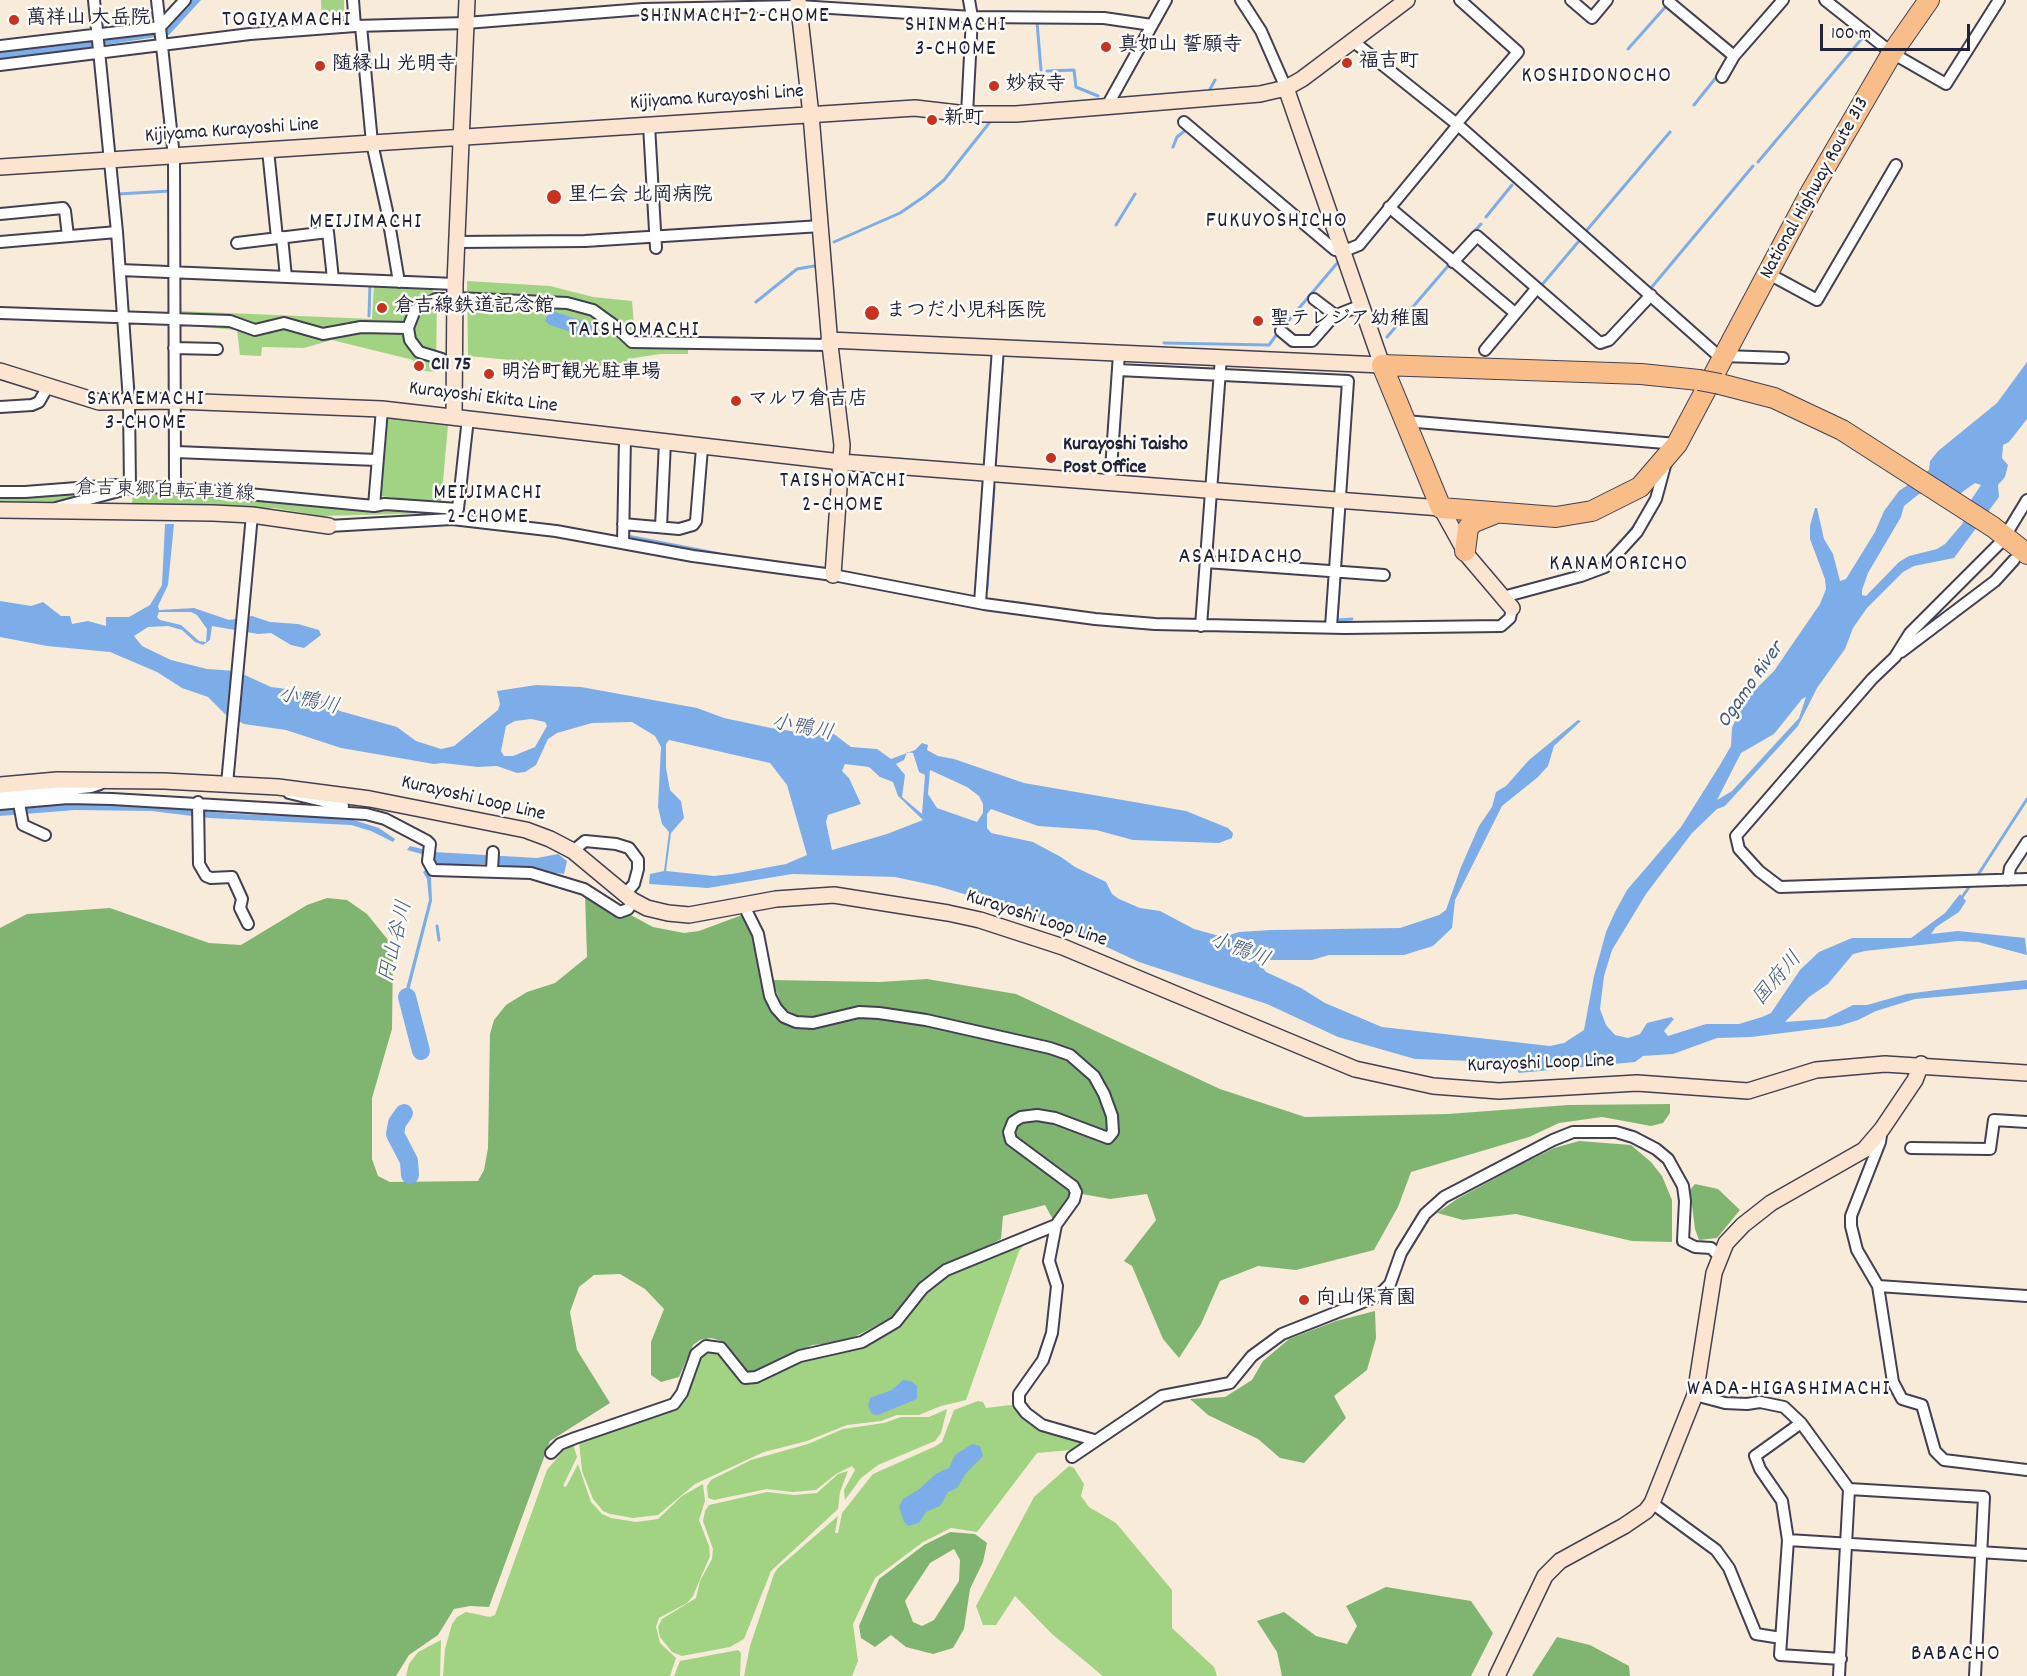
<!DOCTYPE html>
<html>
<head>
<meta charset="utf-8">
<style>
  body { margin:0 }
  #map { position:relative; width:2027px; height:1676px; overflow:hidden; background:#f8ebda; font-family:Dekko,sans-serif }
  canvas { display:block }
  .scale { position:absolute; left:1820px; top:24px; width:150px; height:27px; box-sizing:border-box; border:3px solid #22223b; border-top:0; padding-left:8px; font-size:18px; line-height:21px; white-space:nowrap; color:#22223b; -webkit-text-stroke:4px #fdfcf7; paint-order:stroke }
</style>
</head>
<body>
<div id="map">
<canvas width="2027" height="1676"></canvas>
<div class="scale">100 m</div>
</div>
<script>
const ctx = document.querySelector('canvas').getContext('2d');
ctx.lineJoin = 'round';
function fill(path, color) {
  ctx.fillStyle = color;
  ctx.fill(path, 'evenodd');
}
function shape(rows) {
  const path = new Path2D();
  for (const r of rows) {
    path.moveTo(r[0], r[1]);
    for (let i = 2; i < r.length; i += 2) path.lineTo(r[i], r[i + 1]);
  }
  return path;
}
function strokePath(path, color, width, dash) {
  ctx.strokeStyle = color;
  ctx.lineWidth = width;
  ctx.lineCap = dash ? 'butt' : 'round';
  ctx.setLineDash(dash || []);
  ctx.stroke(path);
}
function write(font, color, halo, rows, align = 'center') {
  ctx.font = font + ' Dekko,"Klee One",sans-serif';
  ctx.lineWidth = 5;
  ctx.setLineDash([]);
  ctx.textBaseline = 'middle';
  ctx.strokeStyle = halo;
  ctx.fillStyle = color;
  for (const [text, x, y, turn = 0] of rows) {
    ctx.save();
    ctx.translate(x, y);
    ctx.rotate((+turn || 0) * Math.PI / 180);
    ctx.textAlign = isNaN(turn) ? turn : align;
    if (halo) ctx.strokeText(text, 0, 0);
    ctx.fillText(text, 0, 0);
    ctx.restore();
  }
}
const green = shape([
  [321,0,344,0,344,21,322,23],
  [467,281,550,286,593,297,632,301,635,338,688,340,688,354,660,354,634,358,620,364,587,367,468,356],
  [374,284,430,288,437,295,436,372,413,370,413,360,332,340,304,348,262,347,261,356,240,355,237,330,178,325,179,311,372,319],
  [387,418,448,425,441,504,380,496],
  [115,487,48,503,0,501,0,495],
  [166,490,168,495,177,495,177,491,378,510,395,507,435,513,322,516,274,508,132,505,133,491],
  [1026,1242,1019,1251,966,1400,941,1406,919,1415,897,1415,881,1421,847,1425,807,1441,764,1452,695,1484,658,1515,633,1518,610,1514,603,1511,593,1499,582,1471,579,1441,677,1406,687,1395,703,1354,709,1352,721,1356,744,1382,749,1383,804,1358,848,1351,905,1322,924,1295,948,1276],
  [978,1401,983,1402,986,1408,1011,1405,1080,1440,1081,1446,1071,1450,1037,1453,977,1532,951,1528,923,1542,875,1578,853,1624,858,1661,852,1676,744,1676,750,1646,774,1574,778,1568,838,1516,835,1533,838,1533,842,1513,873,1474,936,1446,942,1442,954,1410],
  [947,1409,941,1433,935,1441,878,1465,861,1478,845,1500,844,1490,855,1470,852,1466,836,1474,816,1490,792,1492,767,1489,714,1500,708,1498,707,1486,711,1480,751,1460,808,1444,843,1429,884,1423,901,1417,929,1417],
  [573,1444,577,1457,563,1486,566,1487,578,1464,591,1502,602,1514,611,1518,636,1522,658,1519,682,1496,703,1484,705,1501,699,1520,709,1546,710,1556,693,1596,687,1603,659,1618,656,1627,660,1643,676,1658,670,1676,443,1676,445,1649,452,1624,457,1617,466,1612,490,1617,495,1615,547,1470,563,1451],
  [1069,1466,1074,1468,1084,1484,1081,1496,1089,1507,1116,1523,1172,1590,1172,1628,1214,1667,1217,1676,1103,1676,1052,1634,1015,1596,996,1625,983,1625,976,1606,1034,1497],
  [848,1471,840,1492,838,1509,771,1571,744,1639,730,1647,682,1656,672,1652,660,1637,658,1627,662,1619,696,1598,700,1581,712,1559,713,1549,703,1521,705,1511,709,1505,767,1492,794,1495,817,1493,838,1474],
  [441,1640,440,1676,406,1676,409,1664,418,1652],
  [738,1650,741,1653,740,1676,674,1676,680,1661]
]);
const forest = shape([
  [585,893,623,917,629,914,653,927,684,933,699,931,742,915,751,924,767,1003,781,1020,818,1027,863,1017,880,1017,1048,1052,1099,1076,1081,1056,1043,1040,922,1014,877,1006,817,1018,800,1017,783,1008,772,980,880,982,927,979,1016,994,1220,1089,1305,1117,1448,1114,1568,1105,1670,1104,1670,1113,1663,1123,1651,1126,1602,1117,1559,1123,1529,1137,1411,1172,1398,1207,1374,1250,1296,1270,1258,1266,1220,1281,1201,1324,1179,1358,1163,1339,1132,1266,1124,1261,1156,1220,1147,1194,1110,1199,1076,1193,1056,1225,1045,1205,1003,1216,1001,1239,922,1280,894,1316,845,1342,812,1345,752,1374,742,1371,722,1341,711,1338,700,1340,693,1345,679,1377,661,1382,651,1375,651,1342,664,1309,645,1289,620,1274,594,1275,579,1287,570,1312,577,1350,610,1403,550,1441,489,1607,470,1606,454,1609,438,1635,409,1655,396,1676,0,1676,0,928,27,914,110,908,209,943,241,945,307,905,327,898,347,900,367,914,392,945,393,953,392,1029,372,1098,372,1159,378,1176,390,1182,478,1181,484,1170,488,1148,490,1034,494,1020,506,1005,527,992,555,983,587,957],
  [1579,1141,1631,1145,1651,1162,1662,1176,1672,1200,1672,1242,1632,1241,1516,1214,1463,1220,1437,1213,1457,1199,1520,1165,1554,1148],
  [1695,1184,1718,1189,1740,1210,1717,1238,1699,1240,1695,1229,1690,1190],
  [1375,1311,1376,1338,1367,1370,1334,1396,1346,1418,1304,1463,1280,1458,1258,1439,1208,1415,1190,1399,1225,1397,1252,1380,1263,1361,1289,1339,1336,1321],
  [950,1532,975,1534,987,1543,983,1562,970,1589,964,1629,953,1648,933,1654,906,1647,891,1635,875,1647,861,1638,859,1626,879,1579,924,1545],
  [954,1549,960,1560,959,1581,934,1620,922,1626,913,1622,905,1601,930,1563],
  [1386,1587,1471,1601,1493,1633,1471,1676,1282,1676,1277,1652,1257,1621,1284,1612,1316,1636,1347,1644,1357,1626,1346,1606],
  [1557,1637,1590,1645,1629,1666,1630,1676,1532,1676]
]);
const water = shape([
  [192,0,201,0,169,35,0,61,0,52,156,32,170,25],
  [549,310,590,323,594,329,593,334,586,337,550,325,545,321],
  [2027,362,2027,419,2009,442,2003,445,2002,458,2008,465,2005,477,1998,485,1999,497,1954,558,1914,566,1903,572,1867,608,1853,628,1845,649,1817,688,1798,726,1725,806,1717,809,1692,833,1646,894,1612,950,1604,976,1600,1009,1606,1025,1615,1035,1628,1038,1640,1034,1647,1023,1671,1017,1674,1019,1664,1031,1668,1036,1706,1024,1739,1024,1762,1017,1771,1013,1800,970,1819,952,1852,938,1911,938,1945,913,1960,894,1966,901,1959,912,1936,927,1931,934,1958,931,2025,938,2027,955,1978,942,1958,941,1865,951,1853,954,1828,984,1809,997,1785,1022,1825,1019,1853,1005,1867,1005,1906,994,1937,990,2027,980,2027,989,1915,999,1876,1011,1858,1020,1839,1026,1751,1037,1717,1038,1673,1054,1643,1056,1635,1062,1519,1073,1513,1064,1503,1062,1415,1059,1338,1037,1267,1004,1139,962,1057,924,1022,911,937,886,895,877,792,874,708,888,649,884,650,874,664,871,669,832,662,824,658,807,661,747,655,736,632,722,592,723,557,733,548,739,536,765,525,772,517,773,497,766,478,767,443,763,434,764,341,748,286,730,244,724,225,714,208,697,182,688,157,672,110,652,47,646,0,637,0,601,31,606,43,602,61,616,70,616,72,624,88,621,106,626,106,617,129,617,150,605,162,585,165,524,174,524,168,585,158,606,159,610,194,608,229,620,252,616,270,622,298,624,319,630,321,635,304,648,291,645,271,633,258,634,212,626,210,640,203,645,195,642,182,630,168,626,148,627,134,636,142,646,171,660,207,669,236,671,271,687,294,690,327,703,340,711,397,727,416,741,441,749,454,746,498,710,500,704,497,691,536,685,581,687,697,708,724,718,771,728,817,735,834,734,851,747,877,749,891,759,915,750,922,743,928,745,927,750,938,756,954,759,1024,783,1186,811,1228,828,1233,833,1232,838,1219,843,1133,840,1096,830,1038,826,991,809,987,814,987,828,991,833,1033,842,1061,857,1075,867,1106,882,1112,894,1119,899,1140,908,1160,911,1194,929,1223,937,1239,932,1271,930,1400,928,1439,915,1446,910,1461,867,1479,826,1492,807,1496,792,1506,786,1529,760,1578,720,1581,721,1554,746,1548,766,1538,777,1502,806,1455,900,1452,928,1433,946,1404,955,1329,955,1312,960,1270,960,1262,967,1266,972,1301,988,1325,1003,1382,1027,1550,1046,1564,1043,1584,1030,1594,976,1606,932,1615,912,1627,890,1681,827,1720,765,1731,746,1732,728,1743,702,1774,671,1820,604,1826,589,1825,579,1810,539,1810,526,1815,508,1817,508,1824,539,1833,554,1840,581,1846,579,1875,532,1884,511,1899,491,1929,470,1930,461,1938,451,1997,403],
  [1975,483,1981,485,1971,500,1963,523,1945,544,1937,549,1909,556,1899,562,1866,596,1862,595,1862,590,1868,573,1901,517,1904,506,1919,494,1961,493],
  [159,612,191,612,197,615,207,629,206,642,199,641,181,625,160,620,157,617],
  [1806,697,1799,718,1732,791,1717,800,1741,753,1774,734,1802,699],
  [531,719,545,722,547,726,535,747,513,756,504,756,501,751,506,726,515,721],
  [669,740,770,763,787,785,807,855,786,864,732,874,714,876,666,871,671,833,684,818,681,801,670,790,666,768,666,744],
  [907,752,913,753,919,772,925,775,922,814,902,797,905,775,896,764,904,760],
  [845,764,869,767,880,777,893,782,898,796,923,820,887,834,832,850,826,822,828,815,861,804,849,778,842,771],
  [930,770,967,787,979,796,983,804,983,813,977,822,937,808,928,794],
  [55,804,125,805,237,814,347,818,379,828,395,839,393,842,371,831,351,825,209,818,151,811,75,810,0,816,0,810],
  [410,846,434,852,537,858,558,854,567,861,564,874,484,864,439,864,425,855,407,850],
  [426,869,431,878,432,901,409,991,413,1019,410,1020,406,989,429,900,427,879,423,872],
  [903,1380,911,1381,917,1386,917,1399,878,1415,872,1414,868,1406,870,1398,892,1390],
  [972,1444,980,1446,983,1456,966,1473,957,1488,948,1492,940,1506,926,1512,919,1523,908,1526,904,1522,899,1507,903,1499,918,1490,937,1473,949,1468,955,1455]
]);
const stream = shape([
  [1037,22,1041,70],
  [1628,49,1668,4],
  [1047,71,1074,70,1076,87,1098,96],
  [1208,93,1215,80],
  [1694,105,1718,75],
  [1173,147,1177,137,1187,129],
  [1758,162,1864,36],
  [118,194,170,191],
  [1486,217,1512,185],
  [1116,225,1135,194],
  [1587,230,1670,132],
  [1468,238,1481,224],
  [834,242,900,213,925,196,944,180,990,122],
  [1541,286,1579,241],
  [1651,288,1753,166],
  [756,302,797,269,814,266],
  [369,316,370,284],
  [1283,327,1339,261],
  [1387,337,1448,266],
  [1164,343,1269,345,1277,334],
  [998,416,1002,370],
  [627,536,720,554],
  [1623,540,1637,522],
  [1562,576,1591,567],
  [987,589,994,487],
  [1012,602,1026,604],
  [1337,618,1340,580],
  [1337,620,1352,619],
  [1976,878,2027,799],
  [1960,900,1972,883],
  [437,926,439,940]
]);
const river = shape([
  [407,997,421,1051],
  [404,1113,397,1123,395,1134,409,1161,410,1175]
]);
const street = shape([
  [157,0,174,157,175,487],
  [353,0,355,26],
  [1241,0,1261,31,1286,88],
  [1571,0,1592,18,1607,0],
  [1825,0,1892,53,1946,84,1999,0],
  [1669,2,1734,56],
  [361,26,372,143,387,211,399,282],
  [1354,42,1458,125,1722,359],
  [0,46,160,27,185,0],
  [0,65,250,34,355,26,466,23,643,9,799,6,972,17,1104,18,1152,25],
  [1722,77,1734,56,1783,0],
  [1107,106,1166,0],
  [967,114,972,17,969,0],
  [1184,122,1335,250,1344,251,1359,245,1458,125],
  [1456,124,1518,52,1460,0],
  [649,125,656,248],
  [268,150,277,238],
  [1389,207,1515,313],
  [0,214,63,208,65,211,68,236],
  [282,237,286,277],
  [0,242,117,232],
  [457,242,585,241,821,226],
  [237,243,328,232,333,279],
  [1453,262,1477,236,1600,343,1609,340,1651,295],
  [120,270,455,284],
  [1769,274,1817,300,1896,165],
  [456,298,567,303,593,310,615,326,632,342,830,345],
  [1314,299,1335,315],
  [0,313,230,321,255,330,284,323,323,334,361,327,408,328],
  [1281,331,1293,341,1312,341,1334,316,1362,305],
  [174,348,217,349],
  [1485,350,1536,289],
  [1723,356,1783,358],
  [442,359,419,352,410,340,408,328,415,310,436,299,444,299],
  [1118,370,1348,381,1331,627],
  [0,407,32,405,39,402,47,388],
  [1405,421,1677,444],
  [176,452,377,460],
  [1110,484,1119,354],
  [0,492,25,492,116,485,130,488,175,487,374,506,385,504,458,509,452,519],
  [374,506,382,409],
  [56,508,130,488,129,401,117,232,94,0],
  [458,509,468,418],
  [623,524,679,529,693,525,696,521,702,448],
  [329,526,452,519,556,531,693,556,833,575,984,604,1095,619,1155,624,1345,628,1501,626,1510,618,1512,608],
  [661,527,665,442],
  [2010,528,2027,500],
  [623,543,625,438],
  [2000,543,1910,633,1895,657,1872,679,1736,836,1739,849,1759,871,1780,887,2027,879],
  [1206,562,1384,575],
  [1503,597,1581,576,1605,567,1637,532,1656,499,1666,462],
  [980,603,998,348],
  [1201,626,1221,357],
  [1901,652,1995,581,2014,560],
  [227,784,252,515],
  [289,793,343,806],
  [0,799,3,796,91,787,100,784],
  [198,802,199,864,206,876,211,878,232,877,242,899,240,908,248,924],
  [19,803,23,825,45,835],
  [0,804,68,798,112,799,366,814,385,819,427,841,430,844,428,861,433,870,531,873,584,889,620,912,628,909,634,900],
  [573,851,585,841,616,844,629,848,638,860,638,869,634,884,625,894],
  [492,870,493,852],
  [2008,880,2010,868,2027,842],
  [1882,1129,1880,1142,1851,1216,1851,1226,1857,1250,1878,1286,1893,1382,1902,1399,1922,1405,1935,1451,1944,1460,2027,1470],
  [1911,1148,1990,1149,1994,1120,2027,1122],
  [1056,1225,1049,1261,1057,1286,1052,1333,1043,1360,1019,1394,1019,1404,1026,1413,1042,1425,1094,1440],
  [1878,1286,2027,1296],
  [1695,1395,1725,1403,1747,1404,1760,1402,1784,1407,1801,1423,1849,1489,1839,1676],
  [1801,1423,1755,1456,1760,1469,1782,1501,1788,1540,1780,1655,1841,1659],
  [551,1453,560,1444,575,1438,674,1404,682,1393,696,1354,706,1346,721,1348,745,1378,756,1377,800,1356,862,1342,896,1322,923,1288,946,1270,1056,1225,1074,1200,1076,1192,1073,1186,1011,1140,1009,1132,1013,1122,1021,1117,1037,1115,1055,1118,1108,1138,1113,1132,1112,1116,1104,1094,1094,1076,1070,1055,1050,1048,926,1020,879,1013,859,1012,813,1023,796,1022,784,1017,776,1008,770,996,758,934,744,906],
  [1072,1457,1162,1396,1230,1383,1252,1356,1282,1334,1378,1296,1390,1284,1401,1253,1425,1214,1444,1197,1553,1140,1573,1132,1616,1132,1633,1137,1656,1149,1668,1159,1683,1186,1685,1201,1683,1241,1695,1247,1711,1248,1719,1256],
  [1849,1489,1984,1497,1975,1676],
  [1652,1503,1716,1550,1729,1568,1756,1634,1781,1638],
  [1788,1540,2027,1555]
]);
const secondary = shape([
  [798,0,811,115,830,345,842,445,833,575],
  [0,167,915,108,967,114,1016,114,1260,94,1286,88,1302,79,1407,0],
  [829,340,1382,365,1286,88],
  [0,371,99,402,175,401,382,409,841,462,1441,508,1467,555,1512,608],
  [454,416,455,284,467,0],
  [0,510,213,513,252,515,329,526],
  [0,785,57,780,164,781,278,787,370,799,526,830,550,839,573,851,632,900,647,908,668,913,689,915,776,899,834,895,948,913,980,920,1063,947,1355,1069,1433,1086,1499,1091,1637,1083,1748,1091,1816,1070,1885,1064,2027,1073],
  [1497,1676,1545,1576,1560,1561,1624,1526,1646,1511,1652,1503,1695,1395,1714,1273,1726,1243,1743,1225,1771,1203,1864,1150,1882,1129,1915,1080,1921,1064]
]);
const highway = shape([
  [1699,380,1641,374,1382,365,1441,508,1556,517,1592,511,1640,487,1677,444,1812,190,1892,53,1929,0],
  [1720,384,1774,398,1842,430,1993,527,2027,554],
  [1465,551,1468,528,1474,522,1494,514]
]);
const highwayBridge = shape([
  [1699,380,1720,384]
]);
const markers = [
  [14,20,6,"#c8321e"],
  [1106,47,6,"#c8321e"],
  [1347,63,6,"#c8321e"],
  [320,66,6,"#c8321e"],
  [994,86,6,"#c8321e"],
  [932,120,6,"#c8321e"],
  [554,197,8,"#c8321e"],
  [382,308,6,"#c8321e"],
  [872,313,8,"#c8321e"],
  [1258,321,6,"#c8321e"],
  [419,366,6,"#c8321e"],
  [489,374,6,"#c8321e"],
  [736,401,6,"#c8321e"],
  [1051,458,6,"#c8321e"],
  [1304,1300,6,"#c8321e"]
];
const poiNames = [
  ["萬祥山 大岳院",26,20],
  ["真如山 誓願寺",1118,47],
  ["福吉町",1359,63],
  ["随縁山 光明寺",332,66],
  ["妙寂寺",1006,86],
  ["新町",944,120],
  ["里仁会 北岡病院",568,197],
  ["倉吉線鉄道記念館",394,308],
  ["まつだ小児科医院",886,313],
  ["聖テレジア幼稚園",1270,321],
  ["C11 75",431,366],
  ["明治町観光駐車場",501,374],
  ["マルワ倉吉店",748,401],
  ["Kurayoshi Taisho",1063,446],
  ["Post Office",1063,469],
  ["向山保育園",1316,1300]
];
const streetNames = [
  ["Kijiyama Kurayoshi Line",717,99,-4],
  ["Kijiyama Kurayoshi Line",232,132,-4],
  ["National Highway Route 313",1816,189,-61],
  ["Kurayoshi Ekita Line",483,399,7],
  ["倉吉東郷自転車道線",165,493,2],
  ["Kurayoshi Loop Line",473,800,13],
  ["Kurayoshi Loop Line",1036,920,18],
  ["Kurayoshi Loop Line",1541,1065,-2]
];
const neighbourhoodNames = [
  ["SHINMACHI 2-CHOME",735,18],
  ["SHINMACHI",956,27],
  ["3-CHOME",956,51],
  ["SAKAEMACHI",146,401],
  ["3-CHOME",146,425],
  ["TAISHOMACHI",843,483],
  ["2-CHOME",843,507],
  ["MEIJIMACHI",488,495],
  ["2-CHOME",488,519]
];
const waterNames = [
  ["Ogamo River",1752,686,-55],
  ["小鴨川",308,703,13],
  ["小鴨川",802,730,11],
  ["円山谷川",398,942,-77],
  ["小鴨川",1239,952,21],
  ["国府川",1779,980,-49]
];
const quarterNames = [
  ["TOGIYAMACHI",287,22],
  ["KOSHIDONOCHO",1597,78],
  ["FUKUYOSHICHO",1277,223],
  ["MEIJIMACHI",366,224],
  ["TAISHOMACHI",634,332],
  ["ASAHIDACHO",1241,559],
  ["KANAMORICHO",1619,566],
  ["WADA-HIGASHIMACHI",1789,1391],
  ["BABACHO",1956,1656]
];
fill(green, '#a1d383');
fill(forest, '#80b571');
fill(water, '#7dade8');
strokePath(stream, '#7dade8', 3);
strokePath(river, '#7dade8', 18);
strokePath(street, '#424053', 14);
strokePath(secondary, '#424053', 18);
strokePath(highway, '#424053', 22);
strokePath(street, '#fff', 10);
strokePath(secondary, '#fce5d0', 15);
strokePath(highway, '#f8bd89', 20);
strokePath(highwayBridge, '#424053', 22, []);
strokePath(highwayBridge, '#f8bd89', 20);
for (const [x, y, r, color] of markers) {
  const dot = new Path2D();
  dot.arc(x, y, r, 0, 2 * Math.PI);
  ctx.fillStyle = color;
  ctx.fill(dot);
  strokePath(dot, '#fdfcf7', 2);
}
write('bold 20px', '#22223b', '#fdfcf7', poiNames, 'left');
write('20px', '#22223b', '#fdfcf7', streetNames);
ctx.letterSpacing = '1.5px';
write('21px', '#22223b', '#fdfcf7', neighbourhoodNames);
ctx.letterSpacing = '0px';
write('italic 21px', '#465a80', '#fdfcf7', waterNames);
ctx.letterSpacing = '1.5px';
write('22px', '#22223b', '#fdfcf7', quarterNames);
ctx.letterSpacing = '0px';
</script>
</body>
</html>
